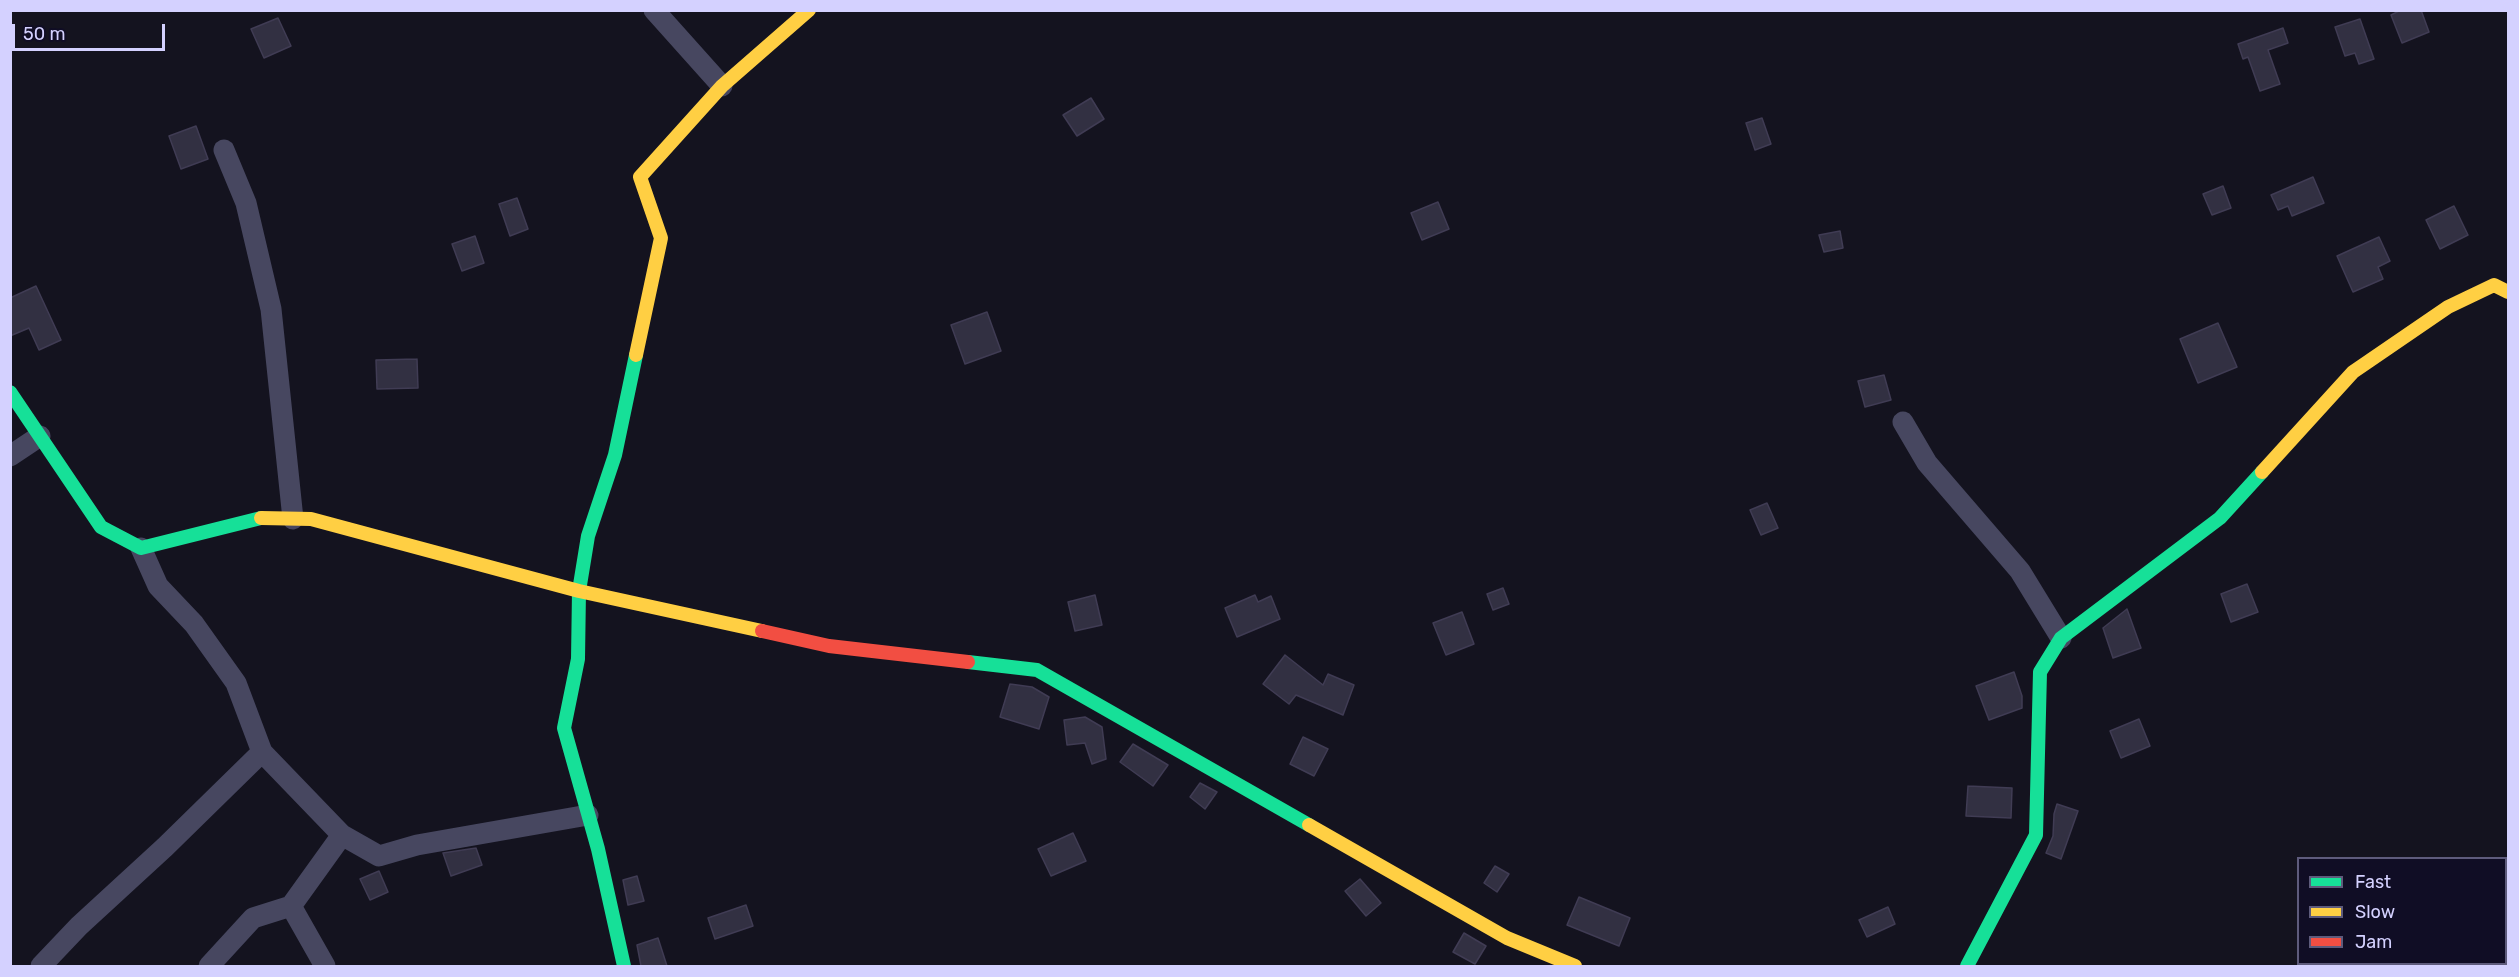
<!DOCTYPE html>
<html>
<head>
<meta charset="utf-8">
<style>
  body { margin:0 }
  #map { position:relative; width:2519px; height:977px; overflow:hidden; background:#14131f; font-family:Rubik,sans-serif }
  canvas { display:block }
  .frame { position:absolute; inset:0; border:12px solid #d4d1ff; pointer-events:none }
  .legend { position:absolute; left:2297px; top:857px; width:210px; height:108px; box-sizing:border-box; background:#100d25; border:2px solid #5e5b7c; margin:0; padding:8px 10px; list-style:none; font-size:18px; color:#d4d1ff }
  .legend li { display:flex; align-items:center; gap:12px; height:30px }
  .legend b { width:30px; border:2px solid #5e5b7c }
  .scale { position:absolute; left:12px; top:24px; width:153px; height:27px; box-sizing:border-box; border:3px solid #d4d1ff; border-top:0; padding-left:8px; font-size:18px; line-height:21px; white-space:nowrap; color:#d4d1ff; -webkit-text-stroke:4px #100d25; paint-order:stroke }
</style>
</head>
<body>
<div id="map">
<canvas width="2519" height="977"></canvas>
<div class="frame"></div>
<ul class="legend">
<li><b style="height:8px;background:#16e098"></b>Fast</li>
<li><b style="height:8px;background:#ffcf43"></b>Slow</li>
<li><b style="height:8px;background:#f24e42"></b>Jam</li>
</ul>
<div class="scale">50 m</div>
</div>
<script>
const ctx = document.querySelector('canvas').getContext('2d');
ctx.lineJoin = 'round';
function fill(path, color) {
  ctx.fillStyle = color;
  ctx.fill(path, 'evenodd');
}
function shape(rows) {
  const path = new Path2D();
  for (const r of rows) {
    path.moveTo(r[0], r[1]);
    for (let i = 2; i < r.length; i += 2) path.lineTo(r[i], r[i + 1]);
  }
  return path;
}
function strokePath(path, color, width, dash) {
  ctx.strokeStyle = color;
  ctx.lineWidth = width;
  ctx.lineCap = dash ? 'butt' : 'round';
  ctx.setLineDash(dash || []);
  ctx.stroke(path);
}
const building = shape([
  [2401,10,2421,10,2429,32,2402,43,2391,15,2401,10],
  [278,18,291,46,264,58,251,29,278,18],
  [2360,19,2374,59,2359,64,2355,53,2345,56,2335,27,2360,19],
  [2283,28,2288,43,2268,50,2280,84,2260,91,2248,57,2243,59,2238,44,2283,28],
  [1091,98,1104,119,1077,136,1063,115,1091,98],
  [1762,118,1771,144,1755,150,1746,123,1762,118],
  [196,126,208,159,181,169,169,136,196,126],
  [2313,177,2324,203,2292,216,2288,206,2278,210,2271,195,2313,177],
  [2223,186,2231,208,2212,215,2203,194,2223,186],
  [517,198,528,229,510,236,499,204,517,198],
  [1438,202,1449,229,1422,240,1411,213,1438,202],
  [2454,206,2468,235,2440,249,2426,220,2454,206],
  [1840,231,1843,248,1824,252,1819,235,1840,231],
  [475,236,484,263,462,271,452,244,475,236],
  [2379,237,2390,261,2378,267,2383,279,2353,292,2337,256,2379,237],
  [36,286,61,340,39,350,29,328,10,336,10,298,36,286],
  [987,312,1001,351,965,364,951,325,987,312],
  [2218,323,2237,367,2198,383,2180,339,2218,323],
  [417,359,418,388,377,389,376,360,417,359],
  [1884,375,1891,400,1865,407,1858,381,1884,375],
  [1767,503,1778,528,1761,535,1750,510,1767,503],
  [2247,584,2258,612,2231,622,2221,594,2247,584],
  [1503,588,1509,604,1493,610,1487,594,1503,588],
  [1095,595,1102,625,1075,631,1068,602,1095,595],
  [1255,595,1258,602,1271,596,1280,619,1237,637,1225,608,1255,595],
  [2127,609,2141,648,2113,658,2103,628,2127,609],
  [1462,612,1474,644,1446,655,1433,623,1462,612],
  [1285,655,1323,685,1328,674,1354,685,1343,715,1296,695,1289,704,1263,684,1285,655],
  [2014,672,2022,696,2022,708,1989,720,1976,686,2014,672],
  [1010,684,1032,687,1049,697,1039,729,1000,717,1010,684],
  [1085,717,1102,727,1106,759,1092,764,1085,743,1067,745,1064,720,1085,717],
  [2139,719,2150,746,2121,758,2110,731,2139,719],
  [1303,737,1328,749,1314,776,1290,764,1303,737],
  [1133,744,1168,765,1153,786,1120,762,1133,744],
  [1200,783,1217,792,1205,809,1190,797,1200,783],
  [1968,786,2012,788,2011,818,1966,816,1968,786],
  [2057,804,2078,811,2061,859,2046,853,2053,836,2054,814,2057,804],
  [1073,833,1086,861,1051,876,1038,849,1073,833],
  [476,848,482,865,451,876,443,853,476,848],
  [1495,866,1509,874,1497,892,1484,883,1495,866],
  [379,871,388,892,370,900,360,879,379,871],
  [637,876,644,901,628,905,623,880,637,876],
  [1360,879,1381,903,1366,916,1345,891,1360,879],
  [1579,897,1630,918,1619,946,1567,925,1579,897],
  [746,905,753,926,715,939,708,918,746,905],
  [1888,907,1895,924,1867,937,1859,920,1888,907],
  [1464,933,1486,946,1475,964,1453,952,1464,933],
  [658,938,667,966,641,966,637,945,658,938]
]);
const street = shape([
  [654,10,722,86],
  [224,150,246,203,271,309,293,519],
  [1903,422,1927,463,2020,571,2061,638],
  [10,456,40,436],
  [141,548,158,586,194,624,236,683,262,752,342,835,379,856,417,845,588,815],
  [41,966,79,926,165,847,262,752],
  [209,966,253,918,291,906],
  [325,966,291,906,342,835]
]);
const fast = shape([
  [10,392,101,527,141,548,261,518],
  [968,662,1037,670,1309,825],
  [624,966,598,849,564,728,578,659,579,591,588,536,615,455,636,355],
  [1967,966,2036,835,2040,672,2061,638,2220,518,2262,472]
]);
const slow = shape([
  [636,355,661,238,640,177,722,86,809,10],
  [2262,472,2353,372,2448,307,2494,285,2508,292],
  [261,518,311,519,579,591,762,631],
  [1309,825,1507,938,1575,966]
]);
const jam = shape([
  [762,631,829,646,968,662]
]);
fill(building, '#323042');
strokePath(building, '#403c54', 1.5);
strokePath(street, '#474760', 21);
strokePath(fast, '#16e098', 14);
strokePath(slow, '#ffcf43', 14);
strokePath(jam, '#f24e42', 14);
</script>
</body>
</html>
